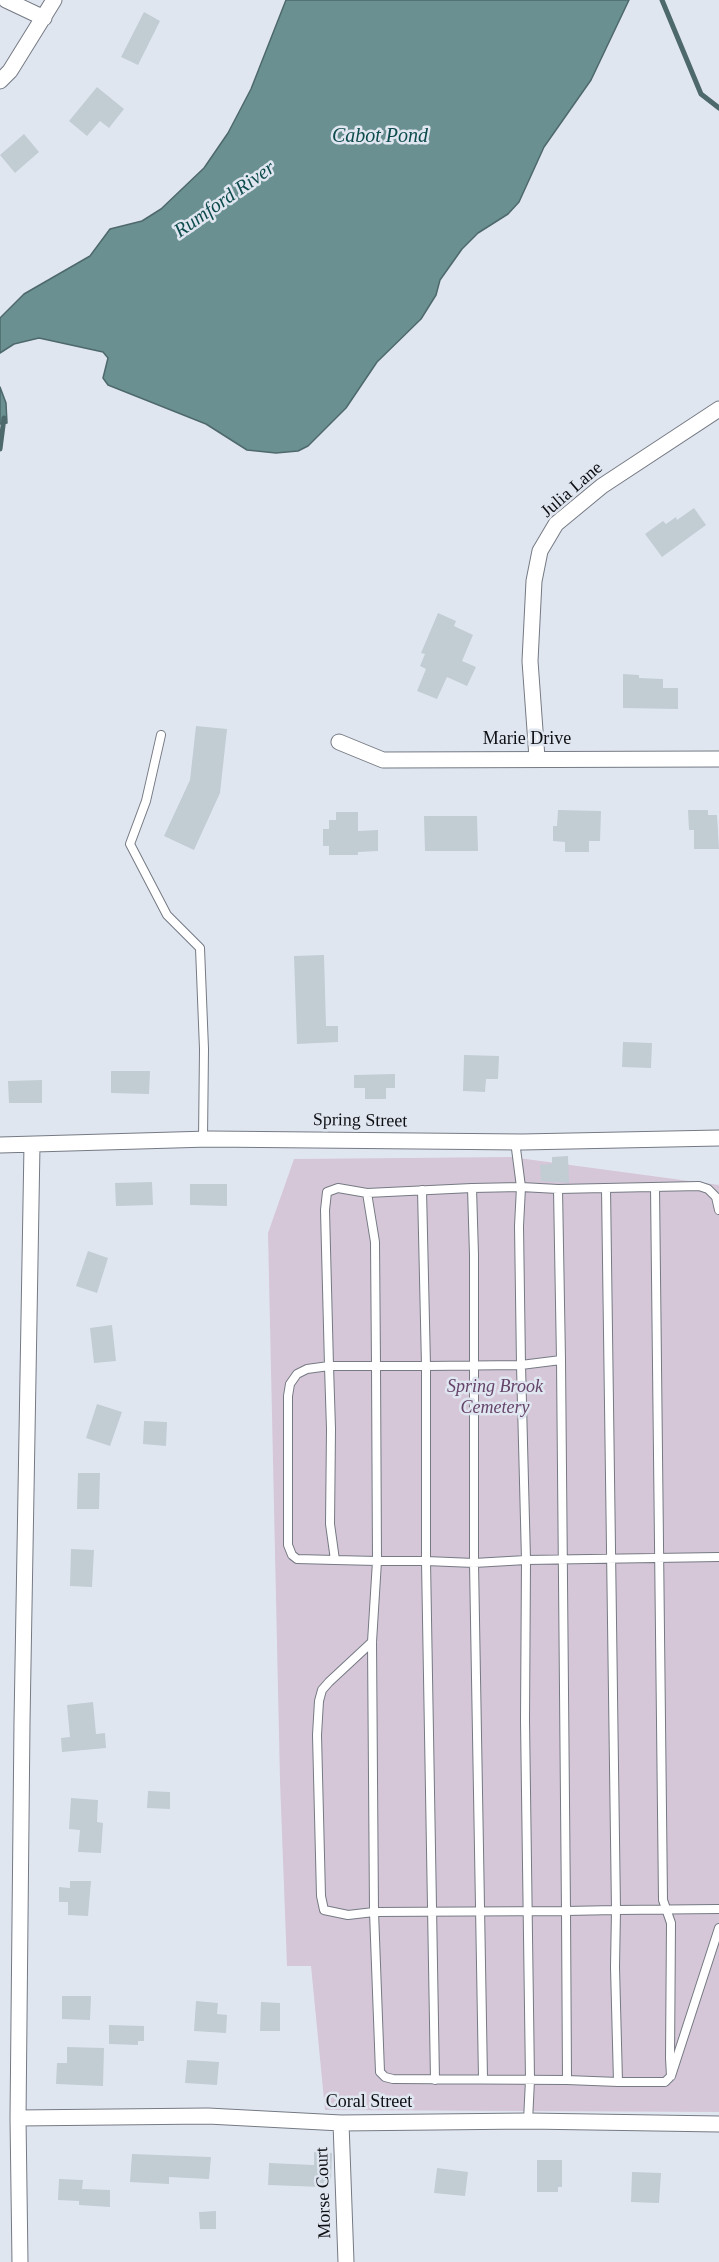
<!DOCTYPE html>
<html>
<head>
<meta charset="utf-8">
<style>
  body { margin:0 }
  canvas { display:block; background:#e0e6f0 }
</style>
</head>
<body>
<canvas width="719" height="2262"></canvas>
<script>
const ctx = document.querySelector('canvas').getContext('2d');
ctx.lineJoin = 'round';
function fill(path, color) {
  ctx.fillStyle = color;
  ctx.fill(path, 'evenodd');
}
function shape(rows) {
  const path = new Path2D();
  for (const r of rows) {
    path.moveTo(r[0], r[1]);
    for (let i = 2; i < r.length; i += 2) path.lineTo(r[i], r[i + 1]);
  }
  return path;
}
function strokePath(path, color, width, dash) {
  ctx.strokeStyle = color;
  ctx.lineWidth = width;
  ctx.lineCap = dash ? 'butt' : 'round';
  ctx.setLineDash(dash || []);
  ctx.stroke(path);
}
function write(font, color, halo, rows, align = 'center') {
  ctx.font = font + ' Georgia,serif';
  ctx.lineWidth = 5;
  ctx.setLineDash([]);
  ctx.textBaseline = 'middle';
  ctx.strokeStyle = halo;
  ctx.fillStyle = color;
  for (const [text, x, y, turn = 0] of rows) {
    ctx.save();
    ctx.translate(x, y);
    ctx.rotate((+turn || 0) * Math.PI / 180);
    ctx.textAlign = isNaN(turn) ? turn : align;
    if (halo) ctx.strokeText(text, 0, 0);
    ctx.fillText(text, 0, 0);
    ctx.restore();
  }
}
const green = shape([
  [511,1157,719,1185,719,2112,325,2110,311,1966,287,1966,280,1781,268,1233,294,1159]
]);
const water = shape([
  [286,0,629,0,591,80,544,147,519,202,508,214,478,233,462,249,440,280,436,295,421,319,377,362,346,408,308,446,298,451,276,453,247,450,206,424,108,385,103,378,108,358,103,352,39,338,14,344,0,353,0,318,24,294,90,256,110,229,142,221,161,209,204,168,228,133,251,89,286,0],
  [0,387,6,403,7,423,0,424,0,387]
]);
const stream = shape([
  [662,0,701,94,719,108],
  [0,449,4,418]
]);
const building = shape([
  [144,12,160,21,138,65,121,57],
  [97,87,124,109,109,128,100,121,87,136,69,121],
  [24,134,39,152,15,173,0,155],
  [694,508,706,525,662,557,645,534,663,521,666,524,676,517,677,520],
  [438,613,456,621,454,626,473,635,462,661,476,667,467,686,447,677,437,699,417,691,426,669,420,666,425,654,421,653],
  [623,674,639,675,639,678,663,679,663,688,678,688,678,709,623,708],
  [196,726,227,729,220,793,194,850,164,836,190,780],
  [558,810,601,811,600,841,589,841,589,852,565,852,565,842,553,841,553,826,557,826],
  [688,810,708,810,708,815,717,815,719,849,694,849,694,830,689,830],
  [336,812,358,812,358,831,378,830,378,851,358,852,358,855,329,855,329,846,323,846,323,829,329,829,329,820,336,820],
  [424,816,477,816,478,851,425,851],
  [324,955,326,1026,338,1026,338,1042,297,1044,294,956],
  [623,1042,652,1043,651,1068,622,1067],
  [464,1055,499,1056,498,1079,486,1079,485,1092,463,1091],
  [111,1071,150,1071,149,1094,111,1093],
  [395,1074,395,1088,386,1088,386,1099,365,1099,365,1088,354,1088,354,1075],
  [42,1080,42,1103,9,1103,8,1081],
  [568,1156,569,1183,541,1181,540,1165,552,1164,552,1157],
  [152,1182,153,1205,116,1206,115,1183],
  [190,1184,227,1184,227,1206,190,1205],
  [88,1251,108,1258,97,1293,76,1286],
  [112,1325,116,1361,94,1363,90,1328],
  [97,1404,122,1412,110,1446,86,1438],
  [144,1421,167,1422,166,1446,143,1444],
  [78,1473,100,1473,99,1509,77,1509],
  [71,1549,94,1550,92,1587,70,1586],
  [93,1702,96,1734,105,1733,106,1748,62,1752,61,1738,70,1737,67,1705],
  [148,1791,170,1792,170,1809,147,1808],
  [71,1798,98,1800,97,1822,103,1823,101,1853,78,1852,80,1830,69,1829],
  [70,1881,91,1881,88,1916,68,1915,68,1902,59,1902,59,1887,70,1888],
  [62,1996,91,1996,90,2020,62,2019],
  [196,2001,218,2003,217,2014,227,2015,226,2033,194,2031],
  [261,2002,280,2003,280,2031,260,2031],
  [109,2025,144,2026,144,2041,138,2041,138,2045,109,2044],
  [67,2047,104,2048,103,2086,56,2084,57,2063,67,2063],
  [187,2060,219,2062,217,2085,185,2083],
  [314,2152,332,2153,331,2181,324,2181,323,2187,268,2185,269,2163,314,2165],
  [132,2154,211,2157,209,2179,169,2177,169,2184,130,2182],
  [537,2160,562,2160,562,2187,558,2187,558,2192,537,2192],
  [437,2168,468,2172,465,2196,434,2193],
  [632,2172,661,2173,659,2203,631,2202],
  [59,2179,83,2180,82,2189,110,2190,110,2207,79,2205,79,2201,58,2200],
  [216,2211,216,2229,200,2229,199,2212]
]);
const lane = shape([
  [161,735,146,801,130,844,167,915,200,948,204,1049,203,1139],
  [655,1187,663,1900,671,1923,670,2058,671,2076],
  [472,1188,521,1187,515,1141],
  [606,1188,616,1910,566,1911,567,2080,618,2082],
  [558,1189,561,1360],
  [367,1193,472,1188,474,1255,474,1563,526,1560,521,1365,561,1360,566,1911,374,1912,380,2072,385,2077,393,2079,567,2080],
  [335,1560,297,1559,292,1555,288,1545,288,1396,290,1384,297,1374,307,1369,329,1366,325,1210,327,1192,338,1188,367,1193,375,1242,376,1366,377,1561,335,1560,330,1524,331,1429,329,1366,426,1366,521,1365,519,1226,521,1187,558,1189,699,1186,708,1189,716,1197,719,1210],
  [372,1642,329,1682,322,1690,319,1701,317,1735,321,1896,324,1910,348,1915,374,1912,372,1642,377,1561,426,1561,426,1366,422,1190],
  [719,1909,616,1910,615,1967,618,2082,665,2082,671,2076,719,1928],
  [435,2080,426,1561,474,1563,483,2079],
  [528,2121,530,2080,525,1720,526,1560,719,1557]
]);
const street = shape([
  [6,0,44,18],
  [0,81,10,71,54,0],
  [339,742,383,760,719,759],
  [537,758,530,661,534,581,540,551,556,524,602,486,719,409],
  [0,1145,209,1139,522,1142,719,1138],
  [18,2118,208,2116,341,2123,528,2121,719,2124],
  [341,2123,346,2262],
  [20,2262,18,2118,22,1722,32,1145]
]);
const streetNames = [
  ["Julia Lane",572,490,-41],
  ["Marie Drive",527,739],
  ["Spring Street",360,1121,1],
  ["Coral Street",369,2102],
  ["Morse Court",324,2193,-92]
];
const parkNames = [
  ["Spring Brook",495,1387],
  ["Cemetery",495,1408]
];
const waterNames = [
  ["Cabot Pond",380,137],
  ["Rumford River",225,200,-35]
];
fill(green, '#d6c7d8');
fill(water, '#6a9092');
strokePath(water, '#4e696c', 1.5);
strokePath(stream, '#4e696c', 5);
fill(building, '#c1ccd3');
strokePath(lane, '#757a83', 10);
strokePath(street, '#757a83', 17);
strokePath(lane, '#fff', 8);
strokePath(street, '#fff', 15);
write('18px', '#0d0f13', '#e0e6f0', streetNames);
write('italic 18px', '#65446a', '#e0e6f0', parkNames);
write('italic 20px', '#0e4b4d', '#e0e6f0', waterNames);
</script>
</body>
</html>
